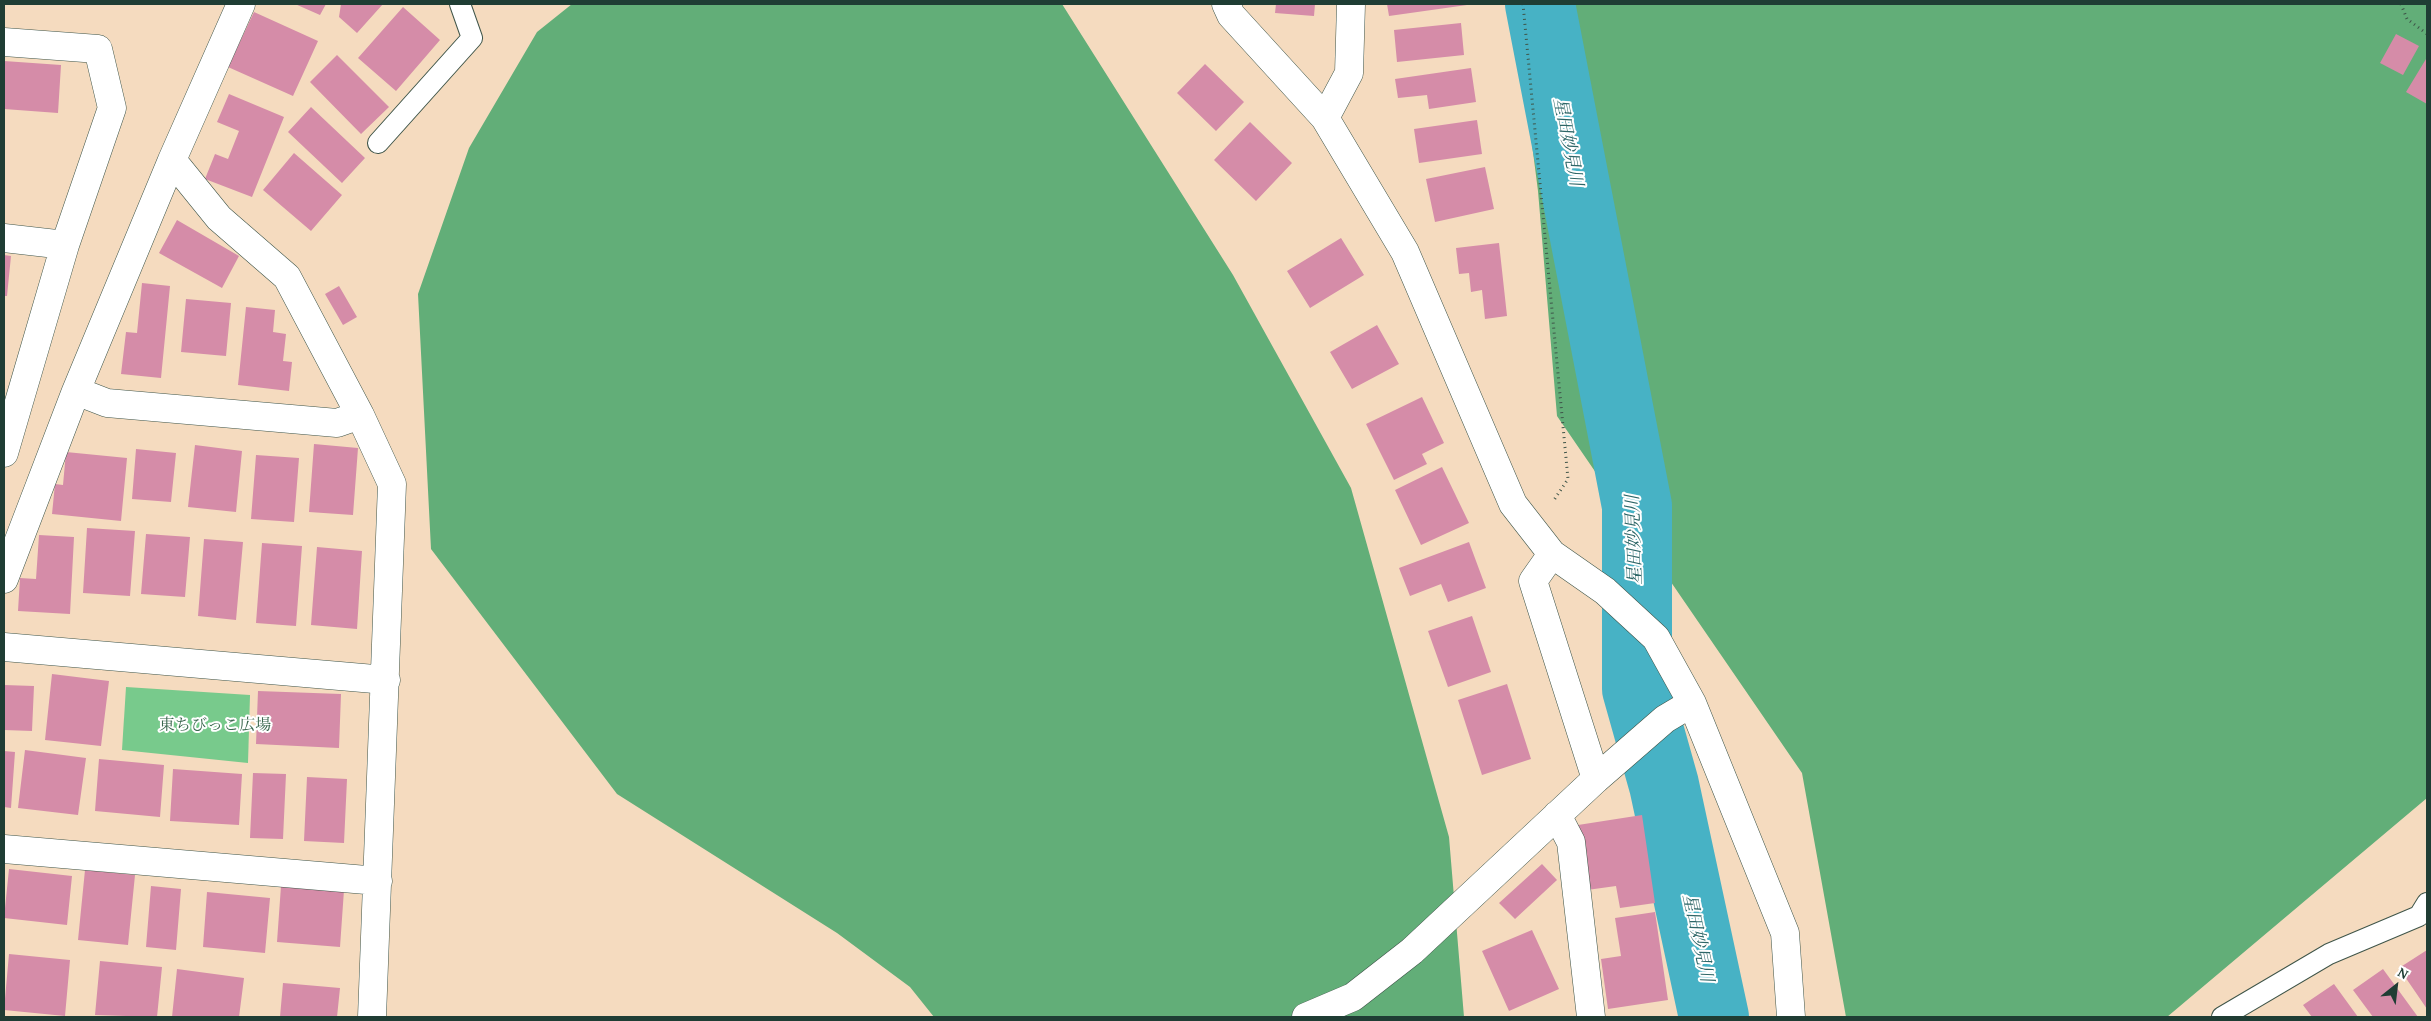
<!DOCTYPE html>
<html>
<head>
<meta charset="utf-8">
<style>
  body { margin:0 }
  #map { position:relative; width:2431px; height:1021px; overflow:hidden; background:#f5dbbf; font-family:"Gentium Book Plus",serif }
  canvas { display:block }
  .frame { position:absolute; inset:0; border:5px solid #1f3d34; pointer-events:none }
  .north { position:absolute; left:2371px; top:961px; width:50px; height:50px; -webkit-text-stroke:4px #fff; paint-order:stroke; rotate:29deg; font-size:14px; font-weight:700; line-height:20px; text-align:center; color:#1f3d34 }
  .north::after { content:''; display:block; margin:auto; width:18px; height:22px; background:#1f3d34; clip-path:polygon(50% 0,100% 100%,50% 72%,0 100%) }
</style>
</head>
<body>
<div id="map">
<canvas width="2431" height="1021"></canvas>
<div class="frame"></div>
<div class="north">N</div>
</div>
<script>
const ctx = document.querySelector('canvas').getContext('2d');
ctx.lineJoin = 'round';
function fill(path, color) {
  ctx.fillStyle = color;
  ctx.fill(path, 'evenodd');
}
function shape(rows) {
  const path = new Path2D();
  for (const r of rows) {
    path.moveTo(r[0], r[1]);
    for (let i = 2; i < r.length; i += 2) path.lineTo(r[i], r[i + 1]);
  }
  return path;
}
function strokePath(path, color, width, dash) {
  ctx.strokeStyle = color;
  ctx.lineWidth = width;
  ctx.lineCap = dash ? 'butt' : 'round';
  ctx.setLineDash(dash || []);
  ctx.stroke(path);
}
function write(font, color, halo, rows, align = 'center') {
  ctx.font = font + ' "Gentium Book Plus","Noto Serif JP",serif';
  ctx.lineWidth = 4;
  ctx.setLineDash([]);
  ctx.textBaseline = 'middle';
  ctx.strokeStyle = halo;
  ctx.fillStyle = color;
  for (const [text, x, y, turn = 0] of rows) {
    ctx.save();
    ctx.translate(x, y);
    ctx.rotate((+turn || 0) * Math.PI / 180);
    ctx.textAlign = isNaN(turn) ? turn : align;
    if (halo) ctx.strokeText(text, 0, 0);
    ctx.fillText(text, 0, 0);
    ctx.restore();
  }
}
const green = shape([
  [126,687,250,695,248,763,122,750]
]);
const forest = shape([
  [572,4,1062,4,1233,275,1351,488,1449,837,1464,1017,934,1017,910,987,837,933,617,794,431,549,418,294,469,148,537,32],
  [1514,4,2427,4,2427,798,2167,1017,1846,1017,1802,773,1557,416,1538,191]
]);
const river = shape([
  [1540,4,1637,506,1637,689,1664,785,1714,1017]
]);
const building = shape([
  [295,4,326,4,320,15],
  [341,4,383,4,357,33,339,17],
  [1276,4,1315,4,1314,16,1275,13],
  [1387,4,1466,4,1467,5,1389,16],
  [403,7,440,40,396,91,358,58],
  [254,12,318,41,293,96,228,67],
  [1461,23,1464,55,1397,62,1394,30],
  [2396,34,2419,46,2403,75,2380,63],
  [337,55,389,107,361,134,310,82],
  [2426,59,2427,59,2427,104,2406,92],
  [4,61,61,65,58,113,4,109],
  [1205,64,1244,102,1216,131,1177,93],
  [1471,68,1476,102,1429,109,1427,95,1398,98,1395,79],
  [229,94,284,117,252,197,205,179,215,154,228,159,239,131,217,122],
  [311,107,365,158,342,183,288,132],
  [1477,120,1482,154,1419,163,1414,129],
  [1250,122,1292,163,1256,201,1214,160],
  [294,153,342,195,311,231,263,190],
  [1485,167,1494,209,1435,222,1426,179],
  [177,220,239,256,222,288,159,253],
  [1341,238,1364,275,1310,308,1287,271],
  [1499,243,1507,316,1485,319,1482,290,1471,292,1469,273,1459,274,1456,248],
  [4,255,11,256,7,296,4,296],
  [142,283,170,286,161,378,121,374,126,332,137,333],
  [339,286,357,317,343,325,325,294],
  [186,299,231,303,226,356,181,352],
  [246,307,275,310,273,332,286,334,283,361,292,362,289,391,238,385],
  [1377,325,1399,364,1352,389,1330,352],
  [1422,397,1444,443,1422,454,1427,464,1394,480,1366,424],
  [314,444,358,448,353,515,309,512],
  [195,445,242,451,236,512,188,507],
  [136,449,176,453,171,502,132,499],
  [66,452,127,458,121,521,52,514,55,484,63,485],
  [256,455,299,458,294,522,251,519],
  [1442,467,1469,523,1421,545,1395,490],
  [87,528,135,531,130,596,83,593],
  [146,534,190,537,185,597,141,594],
  [39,535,74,537,70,614,18,611,20,578,36,579],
  [204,539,243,542,236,620,198,616],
  [1469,542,1486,588,1448,602,1441,584,1410,596,1399,568],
  [262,543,302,546,296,626,256,623],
  [317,547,362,551,357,629,311,625],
  [1472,616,1491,672,1448,687,1428,631],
  [52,674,109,681,101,746,45,740],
  [1507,684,1531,759,1482,775,1458,700],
  [4,685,34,686,32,731,4,730],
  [258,691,341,694,339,748,256,744],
  [25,750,86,758,78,815,18,808],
  [4,751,15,752,11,808,4,807],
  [99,759,164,765,160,817,95,811],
  [173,769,242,774,239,825,170,821],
  [253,773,286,774,283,839,250,838],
  [307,777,347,779,344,843,304,841],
  [1642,815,1655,903,1620,908,1616,886,1587,890,1578,825],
  [1542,864,1557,880,1515,919,1499,903],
  [9,869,72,876,67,925,4,918],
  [85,870,135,875,128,945,78,940],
  [151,886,181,889,176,950,146,947],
  [281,886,344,890,340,947,277,942],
  [207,892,270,898,265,953,203,947],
  [1655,912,1668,1000,1608,1009,1601,959,1621,956,1615,918],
  [1532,930,1559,989,1509,1011,1482,951],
  [2427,950,2427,1009,2399,968],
  [9,954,70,960,65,1016,4,1010],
  [100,961,162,967,157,1017,95,1015],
  [177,969,244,978,239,1017,172,1017],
  [2383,969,2418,1017,2373,1017,2353,990],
  [283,983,340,988,337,1017,280,1017],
  [2334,984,2358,1017,2312,1017,2303,1005]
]);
const path = shape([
  [1523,4,1568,479,1554,500],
  [2401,4,2407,19,2427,34]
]);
const service = shape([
  [378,143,472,38,460,4],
  [2222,1017,2329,954,2419,916,2427,903]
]);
const minor = shape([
  [1226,4,1231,15,1325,118,1405,252,1513,504,1552,554,1605,591,1656,638,1692,703,1785,933,1791,1017],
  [4,42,98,49,112,108,65,245,4,453],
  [1325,118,1349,73,1351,4],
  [172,160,219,218,287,277,360,415,392,484,372,1017],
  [4,238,65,245],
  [76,391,107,403,337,423,360,415],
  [1552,554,1533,581,1596,779],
  [4,579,76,391,172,160,241,4],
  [4,647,386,680],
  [1557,815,1571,842,1591,1017],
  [4,849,378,881],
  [1306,1017,1353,997,1412,951,1596,779,1665,719,1692,703]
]);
const parkNames = [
  ["東ちびっこ広場",215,726]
];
const waterNames = [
  ["星田妙見川",1567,142,79],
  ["星田妙見川",1635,540,-92],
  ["星田妙見川",1697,938,78]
];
fill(green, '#78ca8c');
fill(forest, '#62ae78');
strokePath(river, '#47b2c5', 70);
fill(building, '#d58ca8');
strokePath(service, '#3f5549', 22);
strokePath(minor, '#3f5549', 29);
strokePath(path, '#3f5549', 3, [1, 4]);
strokePath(service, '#fff', 20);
strokePath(minor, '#fff', 28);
write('16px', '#3a674e', '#fff', parkNames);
write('italic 18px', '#2d6667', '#fff', waterNames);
</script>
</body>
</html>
